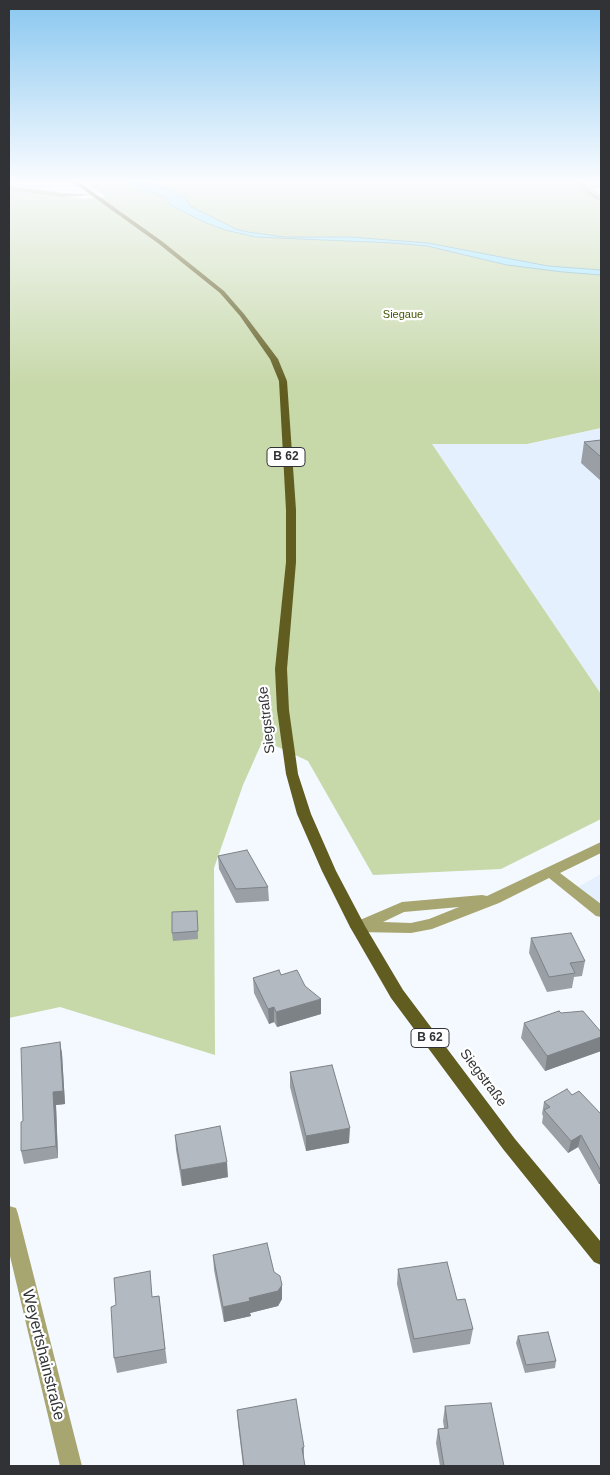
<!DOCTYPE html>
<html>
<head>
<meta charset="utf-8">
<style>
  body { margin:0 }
  #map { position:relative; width:610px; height:1475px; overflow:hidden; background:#f4f8ff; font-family:Arial,sans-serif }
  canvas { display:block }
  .frame { position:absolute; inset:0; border:10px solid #303235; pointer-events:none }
</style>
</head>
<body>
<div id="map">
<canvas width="610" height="1475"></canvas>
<div class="frame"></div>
</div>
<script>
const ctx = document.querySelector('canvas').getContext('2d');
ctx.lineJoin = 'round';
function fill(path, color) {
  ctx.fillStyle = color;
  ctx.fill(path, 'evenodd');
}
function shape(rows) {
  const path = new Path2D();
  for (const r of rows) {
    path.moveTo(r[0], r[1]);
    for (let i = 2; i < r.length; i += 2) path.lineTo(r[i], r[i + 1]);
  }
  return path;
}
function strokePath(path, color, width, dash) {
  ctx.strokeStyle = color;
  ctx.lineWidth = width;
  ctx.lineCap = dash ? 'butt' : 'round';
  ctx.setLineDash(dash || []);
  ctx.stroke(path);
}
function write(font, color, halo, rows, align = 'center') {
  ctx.font = font + ' Arial,sans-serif';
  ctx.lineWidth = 4.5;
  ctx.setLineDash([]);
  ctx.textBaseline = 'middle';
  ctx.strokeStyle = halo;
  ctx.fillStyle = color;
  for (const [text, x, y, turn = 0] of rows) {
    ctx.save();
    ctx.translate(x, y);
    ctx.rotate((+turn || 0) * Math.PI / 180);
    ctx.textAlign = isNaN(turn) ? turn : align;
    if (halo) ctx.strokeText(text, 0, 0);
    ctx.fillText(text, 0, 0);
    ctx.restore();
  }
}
const built = shape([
  [601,428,601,694,432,444,527,444],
  [601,874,601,904,578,887]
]);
const green = shape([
  [82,180,601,180,601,188,594,189,601,195,601,428,527,444,432,444,601,694,601,819,501,869,373,875,308,761,263,740,243,785,214,868,215,1055,60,1007,9,1018,9,190,85,199,106,197]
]);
const water = shape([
  [128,180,143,180,175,193,186,198,188,203,192,207,236,229,248,232,284,237,350,237,428,243,548,266,601,270,601,275,563,272,507,265,427,246,392,243,256,237,225,230,204,222,170,205,164,197,134,185,128,180]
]);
const street = shape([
  [574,180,580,180,590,191,601,198,601,202,586,193,574,180],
  [9,186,62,193,96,195,62,197,9,190,9,186],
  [601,842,601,853,560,873,601,904,601,917,596,916,549,878,499,903,432,929,411,933,358,932,353,931,350,927,353,923,402,902,482,895,487,896,601,842],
  [459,907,429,919,411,923,383,922,404,912,459,907],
  [9,1206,16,1208,18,1214,82,1466,60,1466,9,1252,9,1206]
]);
const primary = shape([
  [70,180,76,180,163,242,224,291,244,314,278,359,287,381,296,510,296,562,287,669,289,710,298,774,311,814,336,871,365,926,403,990,515,1139,601,1242,601,1265,594,1262,503,1149,391,998,350,927,322,871,297,814,286,774,277,710,275,669,286,562,286,510,279,381,270,359,240,316,220,293,159,244,70,180]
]);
const wall = shape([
  [601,440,601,481,581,463,584,442],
  [218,856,268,887,269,901,236,903,219,869],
  [197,911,198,939,173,941,172,933],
  [531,938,585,961,582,976,574,977,572,988,547,992,529,953],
  [281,975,305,986,321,1014,277,1027,274,1022,269,1024,254,993,253,978],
  [561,1013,601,1032,601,1051,545,1071,521,1038,524,1023],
  [60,1042,62,1054,65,1104,56,1105,58,1158,24,1164,21,1151,23,1121],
  [290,1072,349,1143,306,1151,290,1087],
  [572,1095,601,1114,601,1184,599,1184,578,1147,568,1153,542,1123,543,1116,542,1114,544,1102],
  [175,1135,228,1177,182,1186,176,1150],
  [213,1255,274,1272,282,1285,282,1299,278,1306,250,1313,251,1316,224,1322,214,1270],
  [398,1269,457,1300,473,1329,470,1344,413,1353,397,1284],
  [159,1296,167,1363,117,1373,114,1358,153,1297],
  [518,1336,556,1361,555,1368,525,1373,516,1343],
  [445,1406,504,1466,440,1466,436,1443,438,1429,444,1428,443,1421],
  [237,1410,304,1447,304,1460,305,1466,243,1466,238,1424]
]);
const shadedWall = shape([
  [321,999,321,1014,277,1027,276,1012],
  [274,1007,274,1022,269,1024,268,1009],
  [601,1037,601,1051,545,1071,547,1056],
  [60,1042,62,1054,65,1104,56,1105,58,1158,56,1146,53,1092],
  [350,1128,349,1143,306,1151,306,1136],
  [581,1135,578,1147,568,1153,571,1141],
  [227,1162,228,1177,182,1186,181,1170],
  [601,1174,601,1184,599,1184],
  [282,1285,282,1299,278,1306,250,1313,251,1316,224,1322,223,1307,249,1298]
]);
const building = shape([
  [601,440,601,457,584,442,601,440],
  [247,850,268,887,236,889,218,856,247,850],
  [197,911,198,931,172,933,172,912,197,911],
  [571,933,585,961,570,963,575,973,549,977,531,938,571,933],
  [279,970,281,975,297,970,305,986,321,999,276,1012,274,1007,268,1009,253,978,279,970],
  [559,1011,561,1013,583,1011,601,1032,601,1037,547,1056,524,1023,559,1011],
  [60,1042,63,1091,53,1092,56,1146,21,1151,21,1122,23,1121,21,1048,60,1042],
  [332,1065,350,1128,306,1136,290,1072,332,1065],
  [567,1089,572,1095,579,1091,601,1114,601,1171,581,1135,571,1141,544,1110,550,1107,544,1102,567,1089],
  [220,1126,227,1162,181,1170,175,1135,220,1126],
  [267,1243,274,1272,280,1276,282,1285,278,1291,249,1298,250,1301,223,1307,213,1255,267,1243],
  [447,1262,457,1300,465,1299,473,1329,414,1339,398,1269,447,1262],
  [150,1271,152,1297,159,1296,165,1349,114,1358,111,1307,116,1305,114,1278,150,1271],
  [548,1332,556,1361,526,1365,518,1336,548,1332],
  [296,1399,304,1447,302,1448,305,1466,244,1466,237,1410,296,1399],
  [491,1403,504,1466,444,1466,438,1429,448,1428,445,1406,491,1403]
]);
const farParknames = [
  ["Siegaue",403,315]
];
const shields = [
  [286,457,38],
  [430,1038,38]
];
const shieldNames = [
  ["B 62",286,457],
  ["B 62",430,1038]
];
const streetNames = [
  ["Siegstraße",267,720,-96],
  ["Siegstraße",483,1078,53]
];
const nearStreetnames = [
  ["Weyertshainstraße",43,1355,76]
];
fill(built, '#e5f0fe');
fill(green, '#c7d8a9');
fill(water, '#9ae3fb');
strokePath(water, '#7aaec0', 1);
fill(street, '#a7a570');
fill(primary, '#615d21');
fill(wall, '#9a9fa6');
fill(shadedWall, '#7d8287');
fill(building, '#b3b9c1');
strokePath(building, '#7d8287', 1);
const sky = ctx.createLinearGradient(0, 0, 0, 386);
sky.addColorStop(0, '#89c7f0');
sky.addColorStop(0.47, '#fafcff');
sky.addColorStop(1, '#fafcff00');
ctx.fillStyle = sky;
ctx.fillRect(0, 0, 610, 386);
write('11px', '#425703', '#fff', farParknames);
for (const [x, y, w] of shields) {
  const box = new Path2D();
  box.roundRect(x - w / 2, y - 9.5, w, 19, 4);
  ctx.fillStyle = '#fff';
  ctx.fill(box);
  strokePath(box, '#303235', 1);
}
write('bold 12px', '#303235', null, shieldNames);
write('14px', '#303235', '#fff', streetNames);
write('16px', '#303235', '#fff', nearStreetnames);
</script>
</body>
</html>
